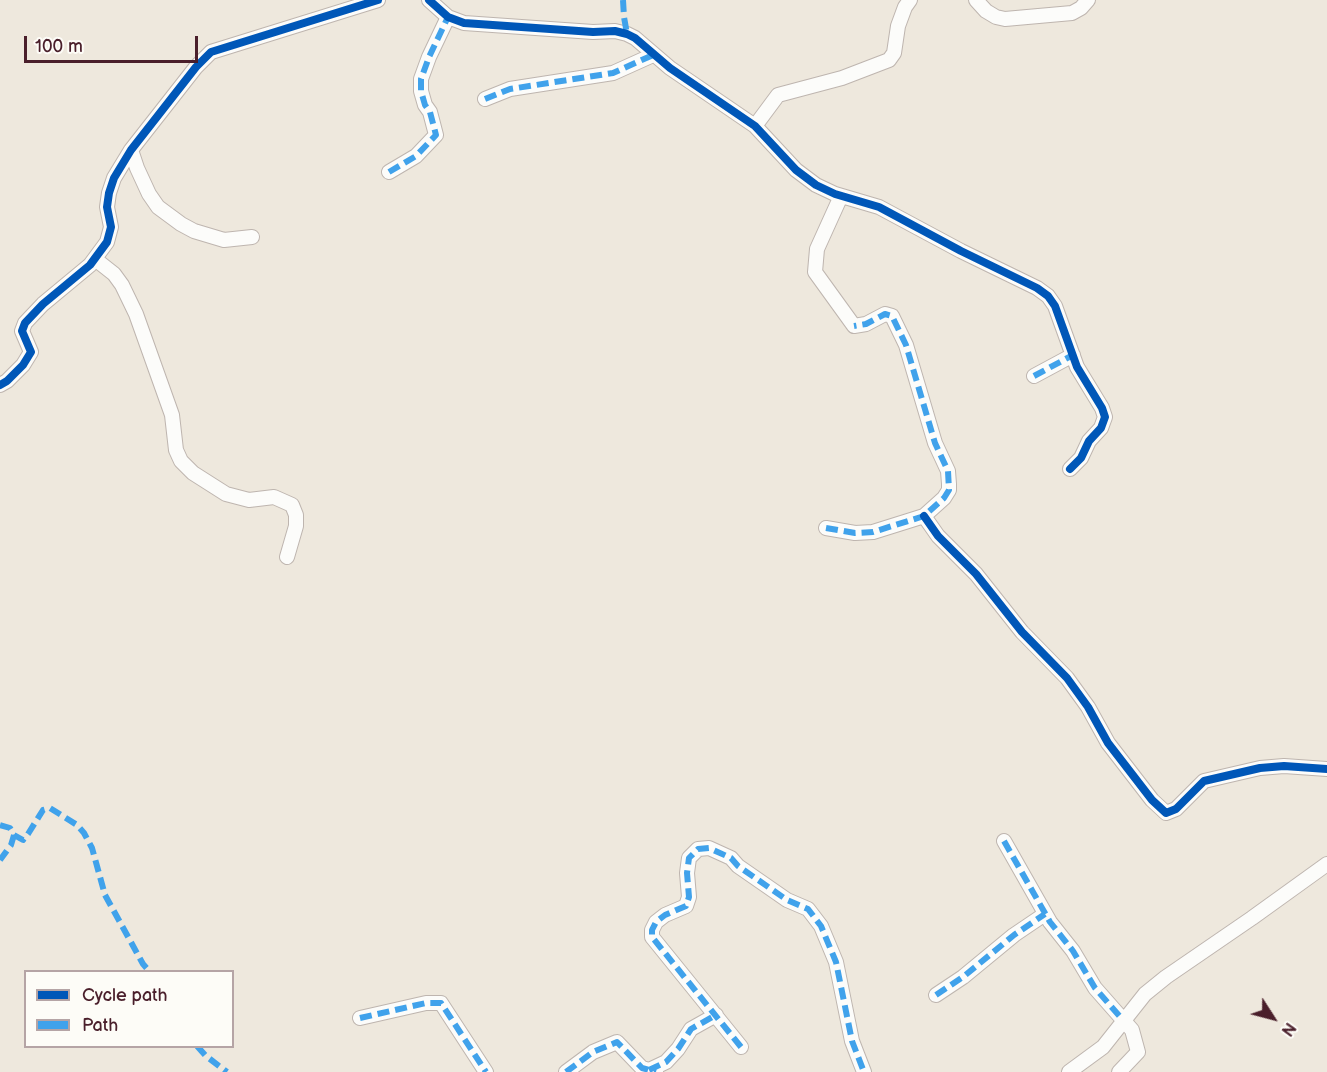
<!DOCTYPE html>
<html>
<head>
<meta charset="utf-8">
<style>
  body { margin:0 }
  #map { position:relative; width:1327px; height:1072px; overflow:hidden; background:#eee8dd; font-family:"Balsamiq Sans",sans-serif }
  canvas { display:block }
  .legend { position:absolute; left:24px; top:970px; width:210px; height:78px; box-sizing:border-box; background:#fdfcf7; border:2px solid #b5a4a5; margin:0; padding:8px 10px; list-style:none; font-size:18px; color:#4a1f2b }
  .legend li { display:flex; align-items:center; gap:12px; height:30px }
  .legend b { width:30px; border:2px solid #b5a4a5 }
  .north { position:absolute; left:1243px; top:988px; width:60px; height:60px; -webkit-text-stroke:4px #fdfcf7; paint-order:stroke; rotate:126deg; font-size:16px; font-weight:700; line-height:24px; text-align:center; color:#4a1f2b }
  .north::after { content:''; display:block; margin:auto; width:21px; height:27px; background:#4a1f2b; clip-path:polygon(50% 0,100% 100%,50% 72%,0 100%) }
  .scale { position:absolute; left:24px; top:36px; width:174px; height:27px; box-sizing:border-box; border:3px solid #4a1f2b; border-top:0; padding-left:8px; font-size:18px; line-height:21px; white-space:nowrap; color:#4a1f2b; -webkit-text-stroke:4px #fdfcf7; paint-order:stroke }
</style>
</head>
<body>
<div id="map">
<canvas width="1327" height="1072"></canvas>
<ul class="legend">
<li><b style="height:8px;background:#0057b8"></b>Cycle path</li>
<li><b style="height:8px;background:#40a2eb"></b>Path</li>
</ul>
<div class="north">N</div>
<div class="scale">100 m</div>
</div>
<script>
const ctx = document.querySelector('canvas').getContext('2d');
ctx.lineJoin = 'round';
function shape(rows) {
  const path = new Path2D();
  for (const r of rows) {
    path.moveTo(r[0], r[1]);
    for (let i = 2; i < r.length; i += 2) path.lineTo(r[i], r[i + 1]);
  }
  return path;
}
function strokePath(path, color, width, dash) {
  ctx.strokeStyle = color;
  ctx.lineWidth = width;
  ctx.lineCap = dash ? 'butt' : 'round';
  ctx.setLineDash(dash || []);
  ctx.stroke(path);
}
const minor = shape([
  [429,0,448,17,464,23,593,32,615,31,627,34,635,38,670,68,755,126,796,170,816,185,835,194,879,207,961,251,1037,288,1048,296,1055,306,1077,367,1102,408,1105,417,1101,428,1089,441,1081,458,1070,469],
  [976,0,986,11,996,17,1005,19,1072,13,1081,8,1088,0],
  [485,99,510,89,613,73,653,55],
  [755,126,778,95,842,78,889,60,894,53,898,26,905,7,910,0],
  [131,150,137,168,149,194,158,207,181,224,194,231,224,240,252,237],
  [389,172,416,156,436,135,430,112,425,105,421,91,421,79,429,57,448,17],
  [95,259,114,274,122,285,136,314,172,415,176,450,181,461,193,473,226,494,249,500,274,497,292,505,296,515,296,526,287,557],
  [1034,376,1073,355],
  [0,385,7,381,23,365,31,352,22,331,25,323,43,304,90,265,107,242,111,227,107,207,109,193,114,178,131,150,196,67,211,52,378,0],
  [924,516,938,536,976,574,1022,632,1067,678,1088,707,1108,743,1152,800,1166,813,1176,809,1204,781,1260,768,1284,766,1327,769],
  [826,528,855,533,873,532,924,516,944,498,949,490,949,484,948,471,935,443,906,345,892,316,885,314,866,324,854,326,815,272,817,249,841,196],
  [1004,841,1050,922,1073,951,1095,988,1132,1030,1138,1052,1119,1072],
  [936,995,963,977,1014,935,1045,914],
  [360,1018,426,1003,441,1003,486,1072],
  [741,1047,652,937,652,930,656,922,665,915,686,906,689,897,687,873,689,858,698,849,709,848,731,858,738,866,787,900,808,909,821,926,836,962,852,1041,864,1072],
  [649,1070,666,1062,678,1049,691,1029,716,1015],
  [566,1072,593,1052,617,1042,642,1068,656,1072],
  [1069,1072,1103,1047,1145,994,1166,977,1252,918,1327,864]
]);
const quiet = shape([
  [623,0,624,17,627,34],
  [485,99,510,89,613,73,653,55],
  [389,172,416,156,436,135,430,112,425,105,421,91,421,79,429,57,448,17],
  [1034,376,1073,355],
  [826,528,855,533,873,532,924,516,944,498,949,490,948,471,935,443,906,345,892,316,885,314,866,324,854,326],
  [0,825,10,828,14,835,11,845,0,860],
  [14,835,23,840,28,834,43,810,50,808,77,825,84,833,92,848,105,895,143,964,150,972],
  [1004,841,1050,922,1073,951,1095,988,1123,1020],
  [936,995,963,977,1014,935,1045,914],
  [360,1018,426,1003,441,1003,486,1072],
  [197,1046,206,1056,227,1072],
  [741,1047,652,937,652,930,656,922,665,915,686,906,689,897,687,873,689,858,698,849,709,848,731,858,738,866,787,900,808,909,821,926,836,962,852,1041,864,1072],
  [649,1070,666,1062,678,1049,691,1029,716,1015],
  [566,1072,593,1052,617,1042,642,1068,656,1072]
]);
const cycleway = shape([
  [429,0,448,17,464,23,593,32,615,31,627,34,635,38,670,68,755,126,796,170,816,185,835,194,879,207,961,251,1037,288,1048,296,1055,306,1077,367,1102,408,1105,417,1101,428,1089,441,1081,458,1070,469],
  [0,385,7,381,23,365,31,352,22,331,25,323,43,304,90,265,107,242,111,227,107,207,109,193,114,178,131,150,196,67,211,52,378,0],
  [924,516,938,536,976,574,1022,632,1067,678,1088,707,1108,743,1152,800,1166,813,1176,809,1204,781,1260,768,1284,766,1327,769]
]);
strokePath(minor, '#beb5af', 16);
strokePath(minor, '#fcfcfa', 14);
strokePath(quiet, '#40a2eb', 6, [12, 6]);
strokePath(cycleway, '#0057b8', 8);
</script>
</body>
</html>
